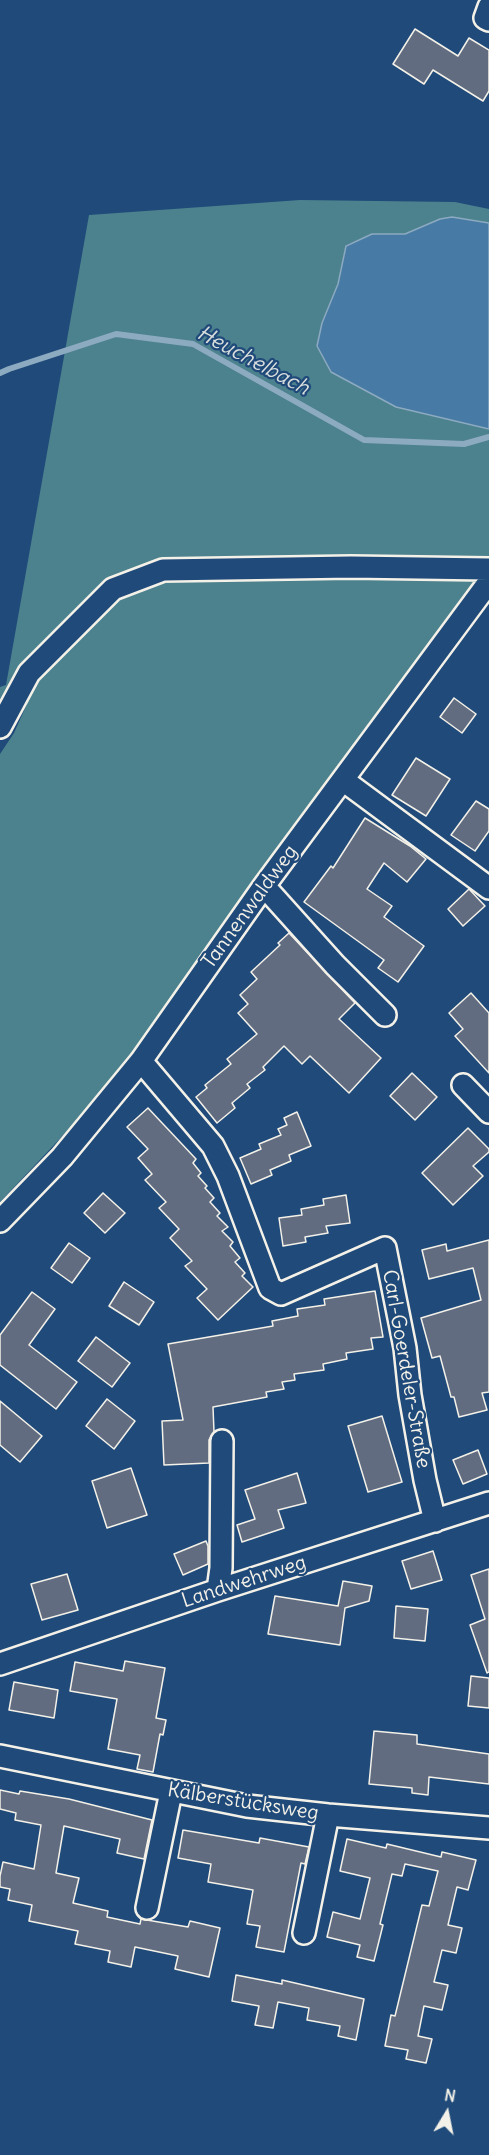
<!DOCTYPE html>
<html>
<head>
<meta charset="utf-8">
<style>
  body { margin:0 }
  #map { position:relative; width:489px; height:2155px; overflow:hidden; background:#1f4a7a; font-family:Delius,sans-serif }
  canvas { display:block }
  .north { position:absolute; left:417px; top:2083px; width:60px; height:60px; -webkit-text-stroke:4px #1f4a7a; paint-order:stroke; rotate:10deg; font-size:16px; font-weight:700; line-height:24px; text-align:center; color:#f4f1e8 }
  .north::after { content:''; display:block; margin:auto; width:21px; height:27px; background:#f4f1e8; clip-path:polygon(50% 0,100% 100%,50% 72%,0 100%) }
</style>
</head>
<body>
<div id="map">
<canvas width="489" height="2155"></canvas>
<div class="north">N</div>
</div>
<script>
const ctx = document.querySelector('canvas').getContext('2d');
ctx.lineJoin = 'round';
function fill(path, color) {
  ctx.fillStyle = color;
  ctx.fill(path, 'evenodd');
}
function shape(rows) {
  const path = new Path2D();
  for (const r of rows) {
    path.moveTo(r[0], r[1]);
    for (let i = 2; i < r.length; i += 2) path.lineTo(r[i], r[i + 1]);
  }
  return path;
}
function strokePath(path, color, width, dash) {
  ctx.strokeStyle = color;
  ctx.lineWidth = width;
  ctx.lineCap = dash ? 'butt' : 'round';
  ctx.setLineDash(dash || []);
  ctx.stroke(path);
}
function write(font, color, halo, rows, align = 'center') {
  ctx.font = font + ' Delius,sans-serif';
  ctx.lineWidth = 4.5;
  ctx.setLineDash([]);
  ctx.textBaseline = 'middle';
  ctx.strokeStyle = halo;
  ctx.fillStyle = color;
  for (const [text, x, y, turn = 0] of rows) {
    ctx.save();
    ctx.translate(x, y);
    ctx.rotate((+turn || 0) * Math.PI / 180);
    ctx.textAlign = isNaN(turn) ? turn : align;
    if (halo) ctx.strokeText(text, 0, 0);
    ctx.fillText(text, 0, 0);
    ctx.restore();
  }
}
const green = shape([
  [300,200,455,202,489,209,489,223,440,219,405,234,372,234,346,245,338,284,322,323,417,411,489,429,489,572,124,1071,0,1202,0,754,14,733,27,704,14,692,0,711,0,687,6,685,89,215]
]);
const water = shape([
  [452,217,489,223,489,429,396,407,331,372,317,346,322,323,338,284,346,246,372,234,405,234,440,219,452,217]
]);
const stream = shape([
  [0,373,9,369,116,334,193,344,364,440,464,444,489,437]
]);
const building = shape([
  [415,29,458,56,469,38,489,50,489,91,483,101,433,70,424,84,393,64,415,29],
  [454,698,476,714,462,733,440,717,454,698],
  [416,758,450,779,426,816,392,795,416,758],
  [476,801,489,809,489,831,475,851,451,835,476,801],
  [365,818,410,846,426,859,407,882,384,863,367,889,392,906,384,917,424,946,398,982,378,968,384,960,304,902,331,866,333,868,365,818],
  [469,889,485,906,463,926,448,909,469,889],
  [289,933,355,1003,339,1019,381,1058,349,1093,310,1056,302,1064,284,1046,263,1067,265,1070,247,1084,250,1088,232,1103,235,1108,217,1123,196,1097,207,1088,205,1085,231,1064,227,1059,257,1034,238,1013,248,1004,240,995,257,979,251,972,280,945,278,943,289,933],
  [471,993,489,1013,489,1073,455,1036,463,1029,449,1013,471,993],
  [412,1073,437,1097,415,1120,390,1096,412,1073],
  [148,1108,196,1159,193,1163,201,1173,198,1176,207,1186,205,1188,214,1198,210,1202,220,1213,217,1216,228,1227,222,1231,233,1242,230,1246,240,1258,235,1262,245,1273,242,1276,253,1287,218,1320,197,1298,207,1289,185,1266,192,1261,170,1238,179,1229,159,1208,166,1202,145,1180,152,1174,138,1158,148,1149,127,1127,148,1108],
  [297,1112,311,1146,289,1155,291,1161,270,1170,272,1175,251,1184,240,1158,261,1149,259,1144,281,1135,278,1129,287,1125,284,1118,297,1112],
  [468,1128,489,1149,489,1152,473,1166,483,1176,453,1205,422,1173,468,1128],
  [103,1193,125,1213,105,1233,84,1213,103,1193],
  [346,1195,350,1223,326,1226,328,1233,305,1237,306,1242,283,1246,279,1218,302,1215,301,1209,324,1205,323,1199,346,1195],
  [489,1240,489,1392,482,1393,487,1410,459,1417,454,1397,451,1397,440,1356,432,1358,421,1318,481,1300,473,1268,429,1279,422,1250,446,1244,447,1251,489,1240],
  [69,1243,90,1258,72,1283,51,1268,69,1243],
  [124,1282,154,1302,139,1325,109,1306,124,1282],
  [375,1291,383,1337,371,1338,373,1349,346,1353,347,1359,323,1364,324,1370,294,1374,295,1380,282,1382,284,1389,266,1392,267,1397,213,1407,214,1432,209,1440,209,1463,164,1465,162,1421,183,1420,168,1344,273,1326,272,1321,298,1316,297,1309,325,1305,324,1299,375,1291],
  [32,1292,55,1309,29,1345,77,1382,56,1409,0,1365,0,1335,32,1292],
  [96,1337,130,1363,112,1387,78,1361,96,1337],
  [107,1399,135,1421,114,1449,86,1426,107,1399],
  [0,1401,42,1436,20,1462,0,1445,0,1401],
  [382,1416,402,1482,368,1492,348,1426,382,1416],
  [478,1450,487,1474,463,1484,453,1460,478,1450],
  [131,1468,147,1515,107,1528,92,1481,131,1468],
  [297,1473,306,1503,278,1510,284,1528,242,1542,237,1525,255,1519,245,1490,297,1473],
  [206,1541,208,1546,208,1564,183,1575,174,1554,206,1541],
  [433,1551,442,1580,411,1589,402,1561,433,1551],
  [489,1569,489,1672,487,1673,470,1625,485,1619,471,1575,489,1569],
  [67,1574,78,1610,42,1620,31,1584,67,1574],
  [343,1581,372,1586,369,1601,345,1608,340,1645,268,1634,275,1596,338,1606,343,1581],
  [396,1606,428,1609,425,1641,394,1638,396,1606],
  [125,1661,165,1668,156,1718,166,1720,163,1735,160,1734,153,1772,137,1769,140,1755,108,1749,117,1699,70,1691,75,1662,123,1671,125,1661],
  [471,1676,489,1678,489,1708,468,1706,471,1676],
  [14,1682,58,1690,54,1718,9,1710,14,1682],
  [374,1731,417,1735,417,1744,489,1754,489,1784,429,1777,428,1795,412,1793,412,1788,369,1784,374,1731],
  [0,1790,19,1794,20,1791,69,1799,152,1820,144,1859,117,1853,120,1839,64,1826,56,1873,79,1878,73,1903,108,1911,107,1917,140,1924,141,1919,188,1927,190,1921,220,1928,209,1977,175,1969,178,1956,135,1947,131,1967,108,1962,110,1951,75,1944,78,1931,29,1921,32,1905,8,1900,10,1889,0,1887,0,1876,3,1862,34,1869,41,1825,15,1820,16,1813,0,1809,0,1790],
  [183,1830,259,1843,260,1838,309,1847,305,1864,301,1863,284,1952,256,1947,260,1926,247,1924,253,1890,208,1882,211,1864,178,1858,183,1830],
  [347,1839,386,1848,387,1844,441,1857,442,1852,476,1860,468,1890,457,1887,448,1925,462,1928,456,1953,442,1950,434,1982,448,1985,442,2010,424,2006,418,2036,432,2039,426,2063,406,2059,408,2050,385,2046,391,2015,395,2016,422,1905,429,1906,438,1871,405,1864,402,1876,392,1874,380,1924,383,1925,374,1961,357,1957,360,1945,327,1937,333,1912,360,1919,370,1878,340,1871,347,1839],
  [236,1975,282,1984,282,1980,364,1999,356,2040,338,2036,340,2026,307,2020,309,2008,278,2002,273,2028,255,2025,259,2006,232,2001,236,1975]
]);
const minor = shape([
  [489,7,485,18,489,20],
  [0,727,29,673,113,589,163,570,351,567,489,569],
  [343,780,489,888],
  [264,886,335,965,385,1015],
  [141,1061,213,1146,228,1176,270,1288,281,1294,385,1248,405,1348,410,1395,425,1480,435,1521],
  [463,1085,489,1112],
  [0,1221,62,1157,141,1061,264,886,489,582],
  [218,1590,221,1568,222,1441],
  [0,1664,218,1590,489,1503],
  [0,1756,247,1806,328,1815,489,1828],
  [147,1908,171,1792],
  [304,1933,328,1815]
]);
const streetNames = [
  ["Tannenwaldweg",250,907,-54],
  ["Carl-Goerdeler-Straße",406,1369,80],
  ["Landwehrweg",244,1582,-18],
  ["Kälberstücksweg",243,1802,9]
];
const waterNames = [
  ["Heuchelbach",253,361,28]
];
fill(green, '#4c818e');
fill(water, '#477ba5');
strokePath(water, '#8caac0', 1.5);
strokePath(stream, '#8caac0', 6);
fill(building, '#616c81');
strokePath(building, '#f4f1e8', 1.5);
strokePath(minor, '#f4f1e8', 26);
strokePath(minor, '#1f4a7a', 21);
write('20px', '#f4f1e8', '#1f4a7a', streetNames);
write('italic 21px', '#dadfde', '#1f4a7a', waterNames);
</script>
</body>
</html>
